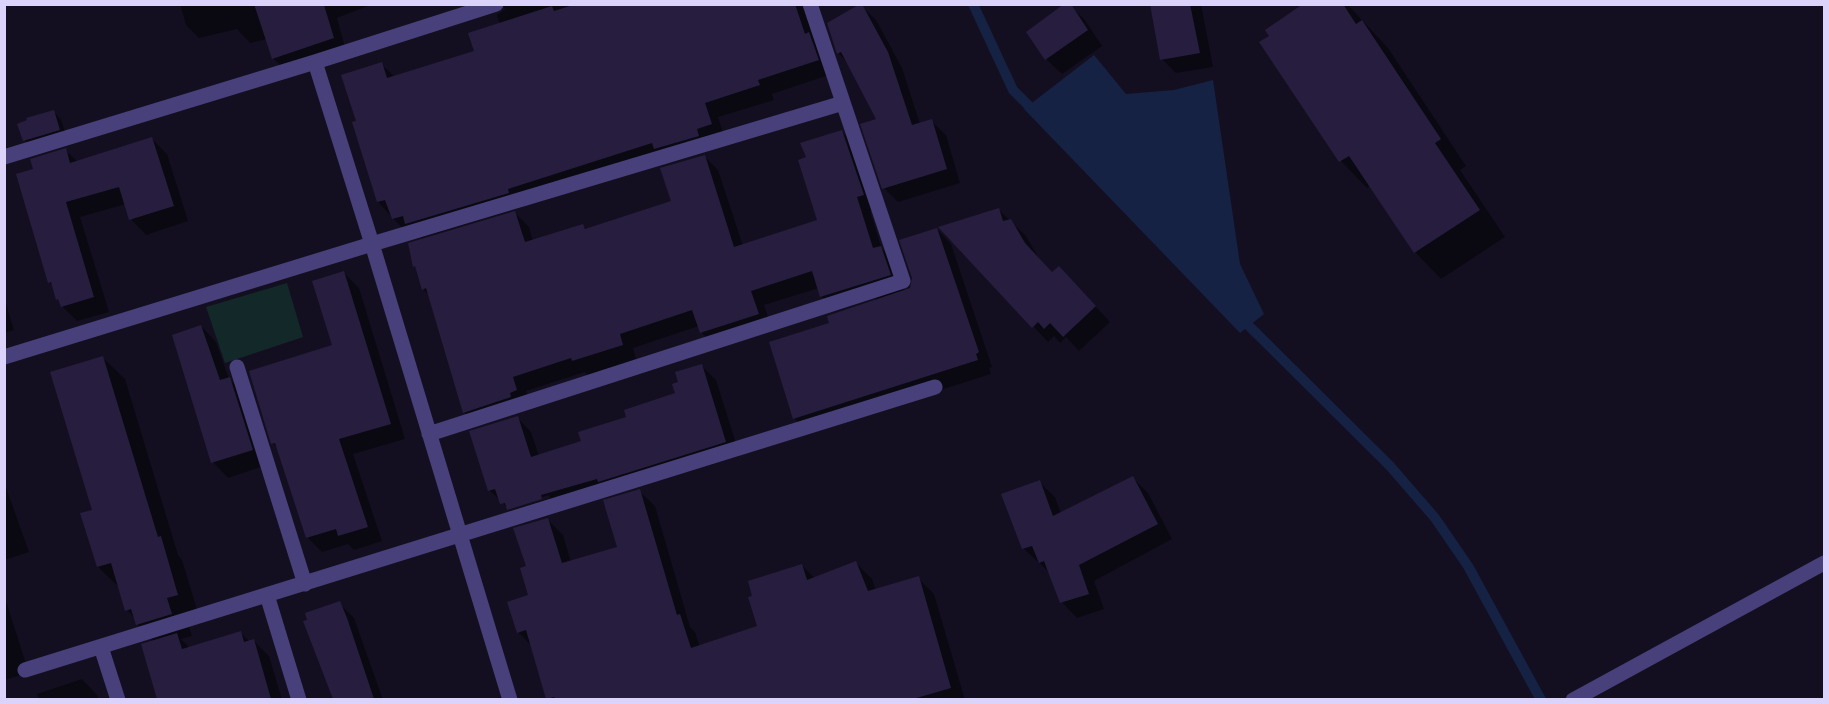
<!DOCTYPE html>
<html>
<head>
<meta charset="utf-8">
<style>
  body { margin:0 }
  #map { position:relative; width:1829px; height:704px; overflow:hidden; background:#140f20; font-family:"Titillium Web",sans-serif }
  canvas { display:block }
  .frame { position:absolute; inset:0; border:6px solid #dbd3fa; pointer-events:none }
</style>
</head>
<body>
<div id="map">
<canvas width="1829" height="704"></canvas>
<div class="frame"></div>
</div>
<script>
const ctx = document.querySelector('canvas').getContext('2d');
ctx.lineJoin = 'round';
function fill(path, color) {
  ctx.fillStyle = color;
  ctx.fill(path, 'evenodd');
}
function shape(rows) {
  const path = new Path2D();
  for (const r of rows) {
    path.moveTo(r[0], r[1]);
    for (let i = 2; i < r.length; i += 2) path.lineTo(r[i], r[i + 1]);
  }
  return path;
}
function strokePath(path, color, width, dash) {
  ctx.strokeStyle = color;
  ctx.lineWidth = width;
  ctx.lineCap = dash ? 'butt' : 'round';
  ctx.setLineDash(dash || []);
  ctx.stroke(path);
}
const green = shape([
  [287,283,303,337,225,363,206,307]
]);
const water = shape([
  [1094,55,1126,94,1174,90,1213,80,1240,264,1264,314,1240,333,1024,109]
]);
const shadow = shape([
  [180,4,373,4,337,18,346,51,286,71,273,58,267,39,250,43,237,29,199,38,186,25],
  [501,4,804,4,832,74,772,94,774,100,718,117,725,139,710,143,712,150,670,163,664,158,522,204,523,207,421,238,414,231,407,233,378,202,358,122,381,64,395,77,476,52,500,25,497,15,505,9],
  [1069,4,1084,19,1102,46,1062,74,1046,59],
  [1152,4,1201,4,1213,67,1176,73,1162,59],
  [1306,4,1347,4,1388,48,1466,166,1460,170,1505,237,1441,279,1415,252,1370,185,1367,188,1341,161,1261,43],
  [861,5,876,20,902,68,920,124,931,121,946,135,960,183,898,202,884,188,878,119,848,63,838,53],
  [54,112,61,120,67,137,32,148,25,140],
  [841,131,856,145,877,209,870,211,882,249,895,262,905,291,911,289,937,229,951,244,992,367,989,368,991,374,808,432,794,418,831,324,876,301,875,298,836,311,822,297,819,288,764,305,772,328,715,347,701,332,699,326,633,348,636,359,587,375,585,372,526,391,531,404,523,407,525,411,479,426,464,412,430,296,423,289,418,270,414,266,515,213,529,227,533,241,583,226,588,230,673,202,704,156,718,170,743,246,818,221,807,158],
  [152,139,167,154,188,221,146,235,131,219,126,204,80,217,109,312,77,321,62,306,54,286,49,282,35,170,65,150,78,162],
  [999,210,1026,236,1040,260,1053,274,1074,283,1110,322,1079,351,1066,337,1060,343,1054,336,1048,342,941,228],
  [344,273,359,288,405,439,353,454,382,541,354,550,348,544,322,552,307,537,279,450,273,443,334,346],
  [4,297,14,330,4,333],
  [201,326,216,342,229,379,245,394,267,465,228,478,213,462],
  [103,358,125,379,178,555,182,560,199,616,187,620,192,636,181,639,190,648,241,633,250,642,254,641,269,656,282,700,158,700,143,645,154,642,137,624,136,619,127,610,120,588,98,567,94,511],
  [702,366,716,380,740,456,613,495,611,493,554,509,555,513,523,523,489,490,517,417,531,432,539,456,583,442,677,394],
  [549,495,550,498,510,511,510,507],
  [1132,477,1148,493,1172,539,1094,581,1104,609,1077,618,1062,602,1048,571,1023,548,1039,482,1055,497,1061,514],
  [4,482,29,552,4,560],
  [639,491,655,506,690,627,695,632,700,647,759,627,802,565,815,579,856,563,872,579,876,590,918,578,934,594,965,700,548,700,532,646,518,632,530,596,528,567,547,519,563,535,571,562,619,548],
  [4,595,29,673,4,680],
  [339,603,354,618,383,700,335,700,323,667],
  [82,679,97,695,99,700,39,700,37,694]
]);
const stream = shape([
  [973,4,1013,90,1037,114],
  [1239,316,1390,466,1435,518,1468,566,1541,700]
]);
const building = shape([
  [254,4,324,5,334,38,272,59],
  [576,4,795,4,805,34,809,32,819,60,758,80,760,85,705,103,712,124,697,129,699,136,654,149,652,143,508,189,509,193,405,224,403,216,392,219,385,200,377,202,352,122,356,121,341,75,382,62,387,78,474,51,468,33,552,6,554,11],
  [860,4,862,4,888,52,912,125,932,119,947,169,882,189,860,124,876,119,841,52,837,54,827,23],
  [1064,4,1071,4,1088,30,1045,60,1026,32],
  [1150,4,1190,4,1200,53,1160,60],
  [1303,4,1343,4,1356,24,1362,20,1441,139,1435,143,1480,210,1414,253,1349,156,1339,162,1259,42,1269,36,1265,30],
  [54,110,60,130,23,141,17,124,27,120,26,118],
  [842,130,864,195,857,197,873,248,881,246,891,275,820,297,812,271,751,291,759,314,700,333,692,310,620,334,623,345,572,361,571,358,513,377,517,390,510,393,511,397,463,413,426,288,422,290,415,266,413,267,408,243,515,211,525,242,583,224,585,229,671,201,660,168,705,155,734,247,817,220,798,160,806,157,800,143],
  [152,137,174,206,129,220,119,187,66,202,94,297,61,307,58,299,56,300,51,282,48,283,16,174,33,169,30,159,66,148,70,163],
  [999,208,1003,221,1011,219,1025,243,1052,272,1059,266,1096,306,1063,337,1050,323,1044,329,1038,322,1032,328,938,227],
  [937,228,979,352,976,354,978,360,793,419,769,342,829,323,827,316,910,288,912,278,899,240],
  [344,271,391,424,339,439,368,527,338,536,336,529,306,538,275,443,271,444,249,371,332,345,312,281],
  [201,325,220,380,230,377,253,450,211,463,172,335],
  [103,356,158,537,161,536,178,595,167,598,172,614,136,625,131,609,125,611,111,563,97,567,80,513,92,510,50,372],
  [702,364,726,442,598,482,597,479,541,495,542,499,507,510,505,503,500,504,495,489,488,491,469,431,518,416,531,457,581,441,578,432,626,417,624,410,675,393,672,384,678,382,675,372],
  [1133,476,1158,524,1079,565,1089,594,1060,603,1044,561,1039,563,1032,546,1022,549,1001,494,1040,480,1053,516],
  [640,489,677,615,680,614,691,648,757,626,748,597,752,596,748,581,802,564,807,580,856,561,868,591,919,576,951,688,913,699,556,699,554,697,546,699,526,630,517,633,507,602,528,595,520,568,526,566,513,528,548,518,562,563,617,547,603,500],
  [340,601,347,618,374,699,333,699,303,621,307,620,305,613],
  [241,631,244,642,254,639,271,699,157,699,141,644,177,633,182,649]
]);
const minor = shape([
  [4,157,315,62],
  [4,357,372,244,315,62,496,4],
  [237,367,305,584],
  [429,434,903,281,810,4],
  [267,595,299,700],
  [101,647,118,700],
  [25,670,935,387],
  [510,700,372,244,843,103],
  [1573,700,1824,563]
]);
fill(green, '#132829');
fill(water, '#152244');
fill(shadow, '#0007');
strokePath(stream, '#152244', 10);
fill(building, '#271e3f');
strokePath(minor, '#47407a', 15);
</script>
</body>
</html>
